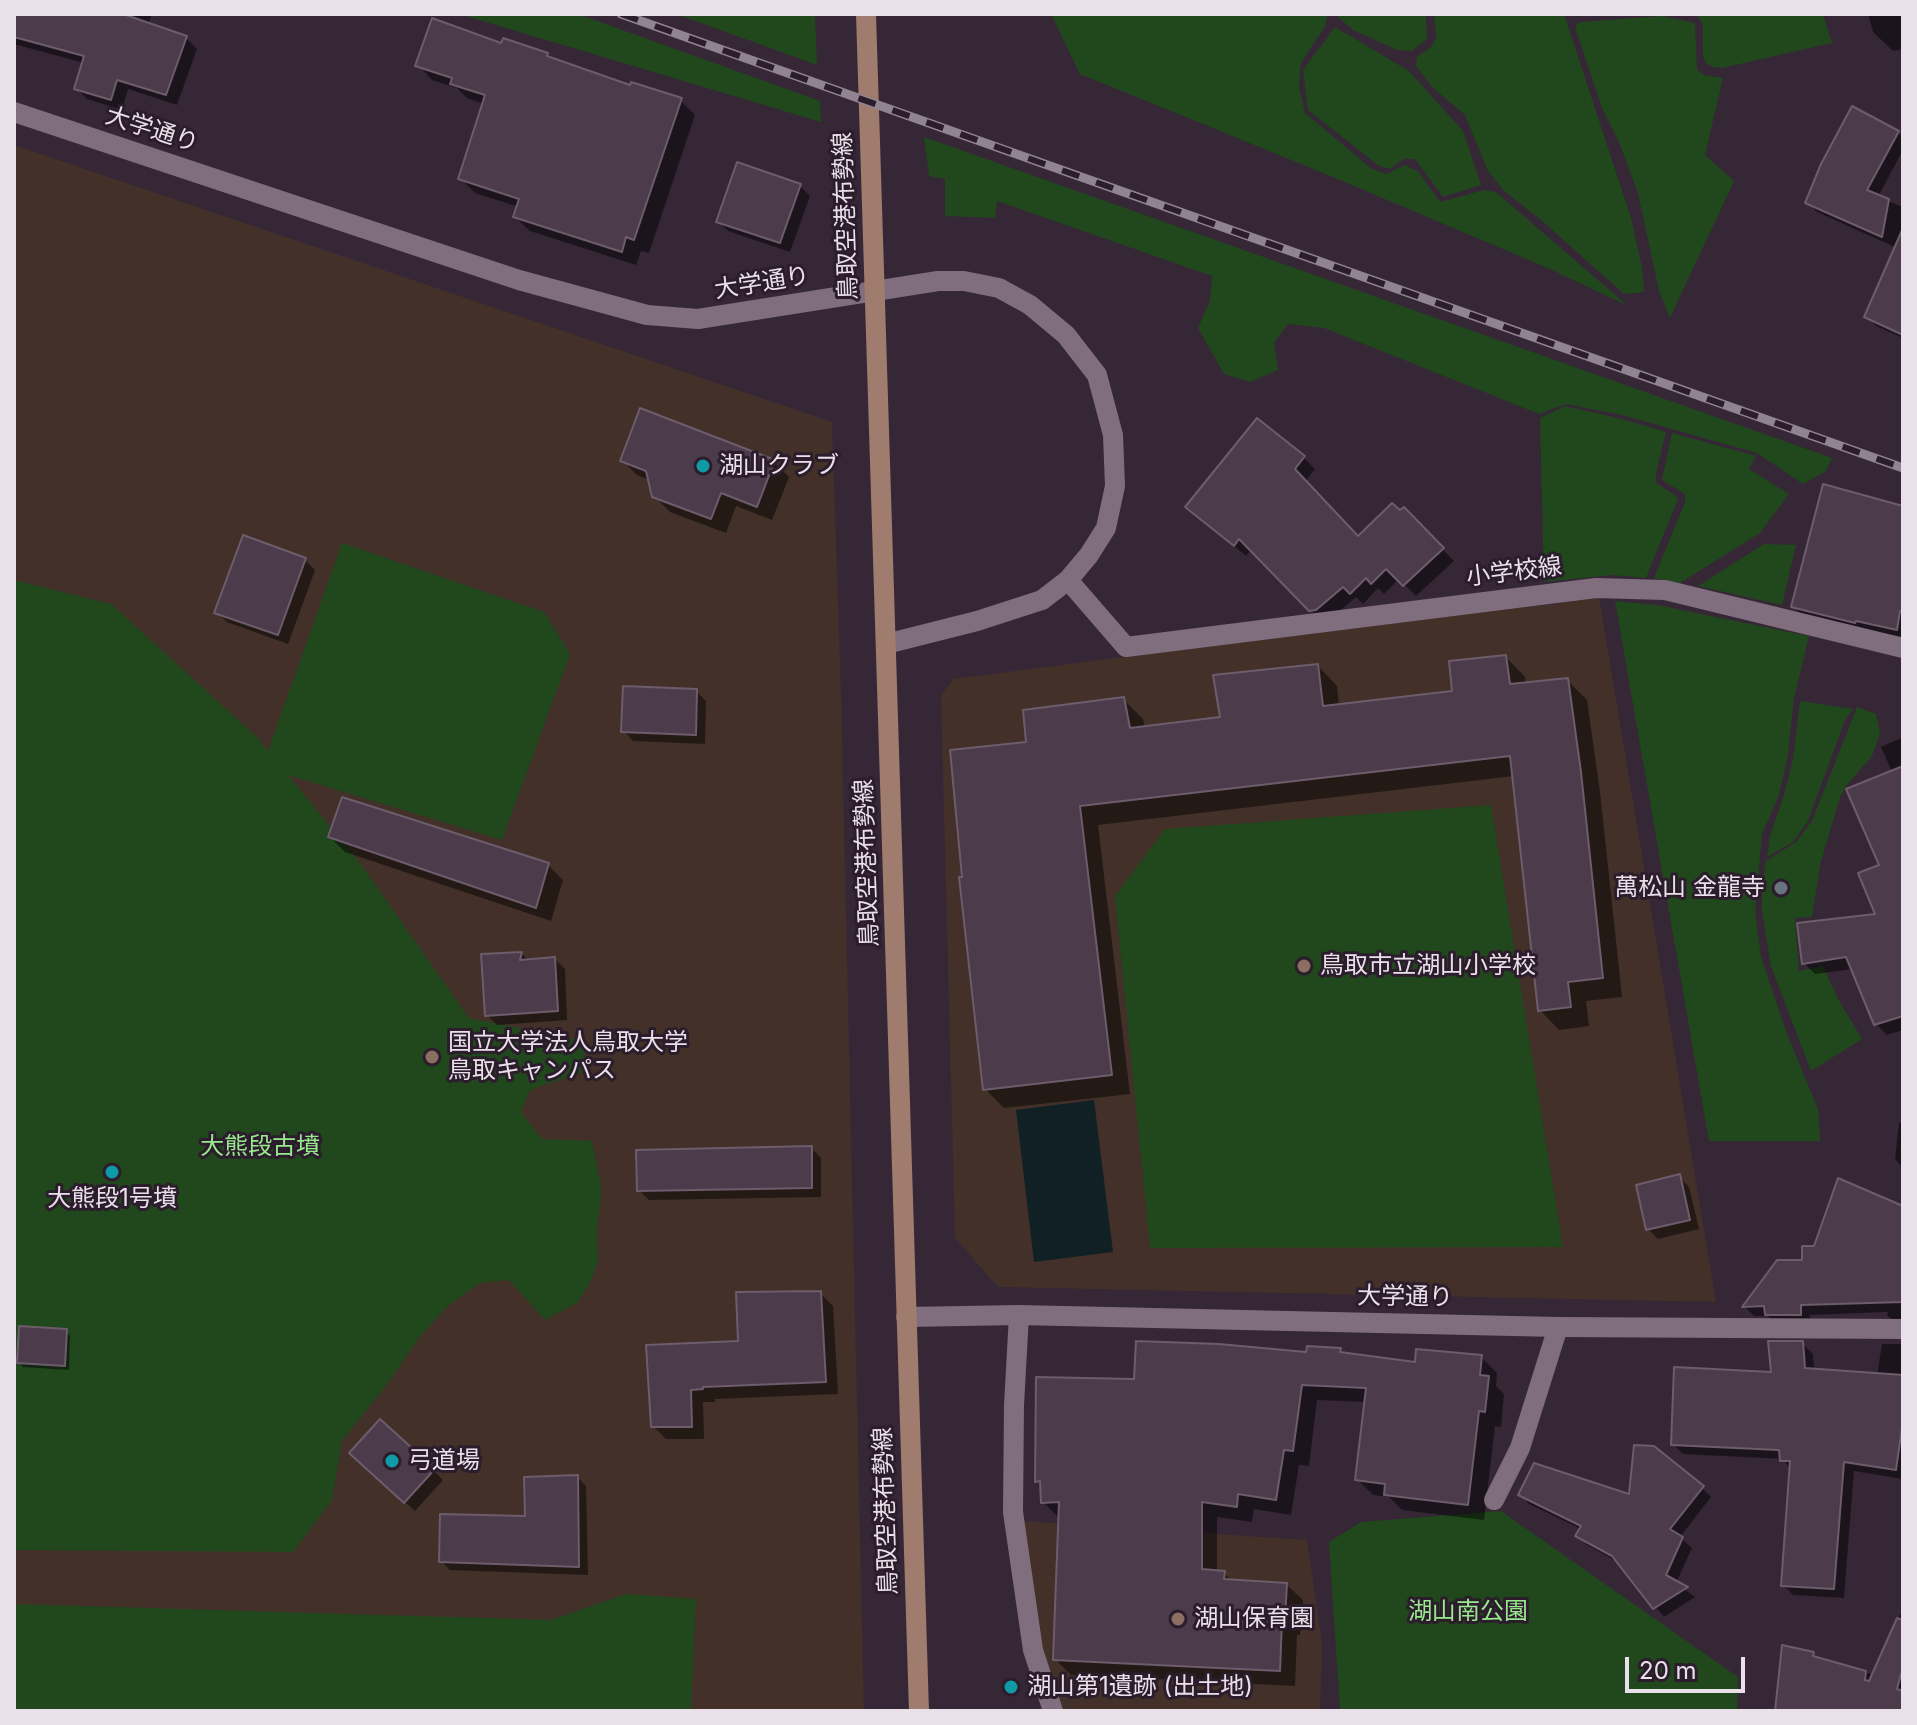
<!DOCTYPE html>
<html>
<head>
<meta charset="utf-8">
<style>
  body { margin:0 }
  #map { position:relative; width:1917px; height:1725px; overflow:hidden; background:#362736; font-family:Inter,sans-serif }
  canvas { display:block }
  .frame { position:absolute; inset:0; border:16px solid #eae0ea; pointer-events:none }
  .scale { position:absolute; left:1625px; top:1657px; width:120px; height:36px; box-sizing:border-box; border:4px solid #eae0ea; border-top:0; padding-left:10px; font-size:24px; line-height:28px; white-space:nowrap; color:#eae0ea; -webkit-text-stroke:6px #2c1d2c; paint-order:stroke }
</style>
</head>
<body>
<div id="map">
<canvas width="1917" height="1725"></canvas>
<div class="frame"></div>
<div class="scale">20 m</div>
</div>
<script>
const ctx = document.querySelector('canvas').getContext('2d');
ctx.lineJoin = 'round';
function fill(path, color) {
  ctx.fillStyle = color;
  ctx.fill(path, 'evenodd');
}
function shape(rows) {
  const path = new Path2D();
  for (const r of rows) {
    path.moveTo(r[0], r[1]);
    for (let i = 2; i < r.length; i += 2) path.lineTo(r[i], r[i + 1]);
  }
  return path;
}
function strokePath(path, color, width, dash) {
  ctx.strokeStyle = color;
  ctx.lineWidth = width;
  ctx.lineCap = dash ? 'butt' : 'round';
  ctx.setLineDash(dash || []);
  ctx.stroke(path);
}
function write(font, color, halo, rows, align = 'center') {
  ctx.font = font + ' Inter,"Noto Sans JP",sans-serif';
  ctx.lineWidth = 6;
  ctx.setLineDash([]);
  ctx.textBaseline = 'middle';
  ctx.strokeStyle = halo;
  ctx.fillStyle = color;
  for (const [text, x, y, turn = 0] of rows) {
    ctx.save();
    ctx.translate(x, y);
    ctx.rotate((+turn || 0) * Math.PI / 180);
    ctx.textAlign = isNaN(turn) ? turn : align;
    if (halo) ctx.strokeText(text, 0, 0);
    ctx.fillText(text, 0, 0);
    ctx.restore();
  }
}
const education = shape([
  [14,145,832,422,841,693,864,1711,14,1711],
  [1599,597,1716,1302,998,1287,955,1238,941,695,953,679,1450,615,1557,604,1569,600],
  [1023,1521,1307,1540,1322,1643,1320,1711,1060,1711,1041,1650]
]);
const green = shape([
  [459,14,578,14,820,101,821,122],
  [676,14,815,14,817,65],
  [1051,14,1328,14,1325,26,1301,63,1299,87,1305,113,1372,169,1387,174,1404,165,1418,171,1440,202,1484,190,1496,192,1628,306,1550,269,1333,177,1080,74],
  [1335,14,1426,14,1427,39,1412,51,1397,50,1353,30],
  [1434,14,1564,14,1631,218,1642,267,1644,292,1624,294,1541,220,1504,191,1488,171,1465,115,1432,87,1416,66,1417,57,1431,47,1436,38],
  [1696,14,1823,14,1832,43,1722,68,1713,67,1706,63,1703,56,1703,24],
  [1663,16,1695,23,1697,69,1703,75,1723,78,1705,155,1734,181,1670,318,1659,291,1638,193,1619,142,1602,108,1575,27,1579,22],
  [1335,27,1409,71,1463,131,1481,185,1443,197,1415,159,1404,159,1390,169,1379,166,1308,110,1303,70],
  [924,137,1832,458,1826,471,1803,484,1757,453,1622,415,1566,404,1539,414,1324,328,1288,324,1274,343,1278,370,1250,382,1224,374,1198,328,1210,301,1212,276,997,201,995,218,945,216,945,179,929,176],
  [1565,406,1622,419,1666,432,1656,473,1656,483,1675,495,1678,499,1646,578,1612,575,1544,582,1540,418],
  [1672,433,1756,456,1749,469,1789,494,1760,533,1680,583,1654,578,1685,502,1685,494,1662,480],
  [342,543,544,612,570,654,502,840,288,775,360,863,469,1018,575,1039,584,1044,587,1071,540,1086,529,1092,521,1112,542,1139,592,1141,602,1191,597,1229,598,1262,589,1285,577,1303,545,1320,509,1280,480,1283,448,1306,421,1335,388,1383,342,1441,332,1500,293,1552,14,1550,14,580,111,604,257,737,268,751],
  [1764,544,1796,545,1782,605,1698,586],
  [1615,601,1657,605,1809,636,1794,698,1788,755,1779,795,1762,834,1755,911,1761,957,1787,1034,1818,1109,1820,1141,1709,1141],
  [1800,701,1853,709,1845,720,1808,821,1793,842,1767,857,1770,836,1784,795,1793,759],
  [1857,707,1876,714,1880,734,1872,756,1847,785,1840,797,1820,865,1812,917,1795,918,1799,971,1823,966,1838,999,1862,1039,1811,1071,1771,966,1762,910,1762,883,1766,861,1796,842,1812,821],
  [1491,805,1563,1247,1150,1248,1115,896,1165,829],
  [1501,1511,1738,1677,1737,1711,1340,1711,1329,1542,1361,1522],
  [626,1594,696,1599,691,1711,14,1711,14,1604,551,1620]
]);
const water = shape([
  [1094,1100,1113,1252,1034,1262,1016,1110]
]);
const shadow = shape([
  [14,14,152,14,148,25,186,38,197,49,177,105,128,89,122,110,87,99,76,88,84,63,14,44],
  [1868,14,1903,14,1903,49,1893,51,1873,32],
  [503,46,547,54,552,60,631,87,680,100,695,115,649,253,641,251,636,265,530,231,515,217,519,207,475,193,460,178,484,104,467,98,457,88,432,80,418,65],
  [1898,132,1903,138,1903,150,1878,197,1903,207,1903,338,1876,326,1867,316,1897,248,1817,212,1807,202],
  [800,186,810,196,790,252,728,231,718,221],
  [1304,458,1315,469,1305,482,1358,539,1404,510,1454,561,1416,596,1399,579,1384,594,1378,588,1363,604,1356,597,1328,621,1322,622,1252,549,1246,556,1188,507],
  [622,460,774,462,789,477,772,520,736,506,726,533,670,512,654,496,650,480,637,475],
  [1903,510,1903,637,1803,616,1794,607],
  [305,560,315,570,288,644,227,622,217,612],
  [1506,657,1525,677,1526,684,1567,680,1587,700,1600,792,1622,997,1586,1001,1589,1026,1559,1030,1540,1010,1514,776,1098,825,1130,1094,1004,1108,985,1089,1029,744,1123,699,1143,719,1145,728,1223,719,1318,666,1337,686,1339,706,1454,692],
  [696,691,706,701,705,744,633,741,624,731],
  [1903,737,1903,1030,1887,1035,1876,1024,1853,969,1815,974,1804,963,1878,915,1892,772,1881,747],
  [330,837,548,865,563,880,551,921,345,852],
  [522,954,529,961,555,959,565,969,567,1020,497,1025,487,1015,484,956],
  [1899,1123,1903,1123,1903,1168,1895,1159],
  [811,1148,821,1158,821,1197,649,1200,639,1190],
  [1679,1177,1689,1187,1699,1229,1658,1239,1648,1229],
  [1903,1208,1903,1326,1897,1325,1887,1315,1888,1312,1810,1315,1811,1325,1777,1325,1768,1316,1754,1316,1745,1307,1804,1262,1815,1248],
  [820,1293,833,1306,838,1394,715,1399,715,1402,703,1402,704,1439,666,1439,653,1426,740,1343],
  [66,1331,70,1336,69,1370,23,1367,19,1362],
  [1802,1343,1813,1354,1814,1370,1877,1375,1882,1344,1903,1344,1903,1479,1854,1471,1844,1598,1793,1595,1783,1585,1791,1469,1782,1459,1683,1454,1673,1444,1773,1374],
  [1340,1350,1345,1355,1417,1364,1481,1357,1497,1373,1496,1386,1504,1394,1501,1427,1495,1426,1484,1520,1402,1510,1389,1497,1373,1495,1357,1479,1366,1402,1317,1400,1309,1466,1299,1465,1291,1515,1254,1509,1252,1522,1217,1517,1217,1572,1224,1573,1233,1582,1287,1585,1303,1600,1300,1635,1297,1635,1295,1686,1071,1675,1055,1659,1059,1518,1043,1502,1042,1486,1037,1481,1136,1381],
  [362,1463,433,1470,443,1480,415,1511],
  [577,1477,586,1486,588,1575,450,1570,441,1561,527,1518],
  [1702,1488,1711,1497,1680,1537,1692,1548,1676,1583,1695,1597,1664,1617,1620,1563,1587,1545,1577,1535,1581,1529,1529,1504,1520,1494,1631,1497],
  [1903,1608,1903,1711,1777,1711,1813,1654,1818,1659,1874,1675]
]);
const building = shape([
  [14,14,123,14,187,36,166,95,117,80,111,100,74,89,84,56,14,37,14,14],
  [432,18,501,43,503,38,548,53,547,56,630,85,631,82,682,98,634,240,626,237,622,252,513,217,519,199,458,179,485,95,450,84,452,78,415,66,432,18],
  [1852,106,1899,131,1867,190,1889,199,1882,237,1805,203,1821,164,1852,106],
  [737,162,801,184,780,243,716,222,737,162],
  [1903,228,1903,335,1864,317,1903,228],
  [640,408,775,460,757,507,721,493,711,519,652,497,646,471,620,461,640,408],
  [1257,418,1305,456,1295,469,1358,536,1392,503,1400,510,1404,507,1444,548,1403,586,1386,569,1371,584,1366,578,1350,594,1343,587,1316,610,1309,611,1239,539,1234,546,1185,507,1257,418],
  [1823,484,1903,506,1903,612,1900,611,1897,630,1856,621,1855,623,1791,607,1823,484],
  [243,535,306,558,278,635,214,613,243,535],
  [1506,655,1510,684,1568,678,1581,772,1603,978,1568,982,1571,1007,1538,1011,1510,756,1080,806,1112,1075,983,1090,959,877,962,877,950,750,1026,742,1023,710,1124,697,1130,728,1220,717,1213,675,1318,664,1323,706,1452,691,1449,661,1506,655],
  [623,686,697,689,696,735,621,732,623,686],
  [1903,766,1903,1016,1874,1025,1846,957,1802,964,1797,923,1875,914,1858,873,1879,865,1846,789,1903,766],
  [342,797,549,863,536,908,328,837,342,797],
  [522,952,520,960,555,957,558,1011,485,1016,481,954,522,952],
  [812,1146,812,1188,637,1191,636,1150,812,1146],
  [1680,1174,1690,1220,1646,1230,1636,1185,1680,1174],
  [1838,1178,1903,1206,1903,1302,1801,1305,1801,1315,1765,1315,1764,1306,1742,1307,1777,1260,1802,1260,1802,1246,1814,1246,1838,1178],
  [821,1291,826,1382,703,1387,703,1389,691,1390,692,1427,651,1427,646,1345,738,1341,736,1292,821,1291],
  [19,1326,67,1329,65,1366,17,1363,19,1326],
  [1136,1341,1219,1344,1306,1352,1307,1346,1341,1348,1340,1352,1415,1362,1416,1349,1482,1355,1480,1375,1489,1376,1485,1412,1479,1411,1468,1505,1384,1495,1385,1484,1355,1480,1366,1388,1302,1385,1293,1451,1284,1450,1276,1500,1238,1494,1237,1507,1202,1502,1202,1569,1225,1571,1224,1579,1287,1583,1285,1620,1282,1620,1280,1671,1053,1660,1059,1502,1041,1503,1040,1481,1035,1482,1036,1377,1134,1379,1136,1341],
  [1768,1341,1803,1341,1805,1368,1903,1375,1903,1421,1896,1470,1844,1462,1834,1589,1781,1586,1790,1461,1780,1461,1779,1450,1671,1445,1674,1367,1771,1372,1768,1341],
  [380,1419,435,1469,404,1503,349,1453,380,1419],
  [1634,1445,1654,1446,1704,1486,1670,1529,1683,1537,1666,1575,1688,1587,1653,1609,1612,1556,1575,1536,1581,1526,1518,1495,1534,1463,1629,1494,1634,1445],
  [578,1475,579,1567,439,1562,440,1514,525,1516,524,1477,578,1475],
  [1897,1618,1903,1620,1903,1667,1897,1689,1903,1691,1903,1711,1775,1711,1782,1645,1814,1652,1813,1656,1866,1671,1865,1680,1869,1681,1897,1618]
]);
const minor = shape([
  [1068,580,1126,647,1596,588,1665,590,1903,648],
  [1019,1315,1014,1405,1013,1512,1033,1650,1053,1711],
  [1494,1500,1520,1448,1558,1327]
]);
const tertiary = shape([
  [14,112,519,280,647,315,698,319,938,281,964,281,999,288,1030,305,1066,335,1097,375,1113,435,1115,486,1106,528,1089,555,1068,580,1042,600,977,621,886,644],
  [906,1317,1019,1315,1558,1327,1903,1329]
]);
const secondary = shape([
  [866,14,919,1711]
]);
const rail = shape([
  [621,14,1903,468]
]);
const markers = [
  [703,466,8,"#0f9aa8"],
  [1781,888,8,"#6b7280"],
  [1304,966,8,"#8d6e63"],
  [432,1057,8,"#8d6e63"],
  [112,1172,8,"#0f9aa8"],
  [392,1461,8,"#0f9aa8"],
  [1178,1619,8,"#8d6e63"],
  [1011,1687,8,"#0f9aa8"]
];
const streetNames = [
  ["大学通り",152,130,18],
  ["鳥取空港布勢線",846,216,-92],
  ["大学通り",762,283,-9],
  ["小学校線",1514,572,-7],
  ["鳥取空港布勢線",867,863,-92],
  ["大学通り",1405,1297,1],
  ["鳥取空港布勢線",886,1511,-92]
];
const poiNames = [
  ["湖山クラブ",719,466],
  ["萬松山 金龍寺",1765,888,"right"],
  ["鳥取市立湖山小学校",1320,966],
  ["国立大学法人鳥取大学",448,1043],
  ["鳥取キャンパス",448,1071],
  ["大熊段1号墳",112,1199,"center"],
  ["弓道場",408,1461],
  ["湖山保育園",1194,1619],
  ["湖山第1遺跡 (出土地)",1027,1687]
];
const parkNames = [
  ["大熊段古墳",260,1147],
  ["湖山南公園",1468,1612]
];
fill(education, '#423029');
fill(green, '#21471d');
fill(water, '#102024');
fill(shadow, '#0007');
fill(building, '#4b3b4b');
strokePath(building, '#6d5c6c', 2);
strokePath(minor, '#806e7f', 20);
strokePath(tertiary, '#806e7f', 20);
strokePath(secondary, '#a07c6e', 20);
strokePath(rail, '#908490', 9);
strokePath(rail, '#2c1d2c', 6, [18]);
for (const [x, y, r, color] of markers) {
  const dot = new Path2D();
  dot.arc(x, y, r, 0, 2 * Math.PI);
  ctx.fillStyle = color;
  ctx.fill(dot);
  strokePath(dot, '#2c1d2c', 3);
}
write('24px', '#eae0ea', '#2c1d2c', streetNames);
write('24px', '#eae0ea', '#2c1d2c', poiNames, 'left');
write('24px', '#98e88e', '#2c1d2c', parkNames);
</script>
</body>
</html>
